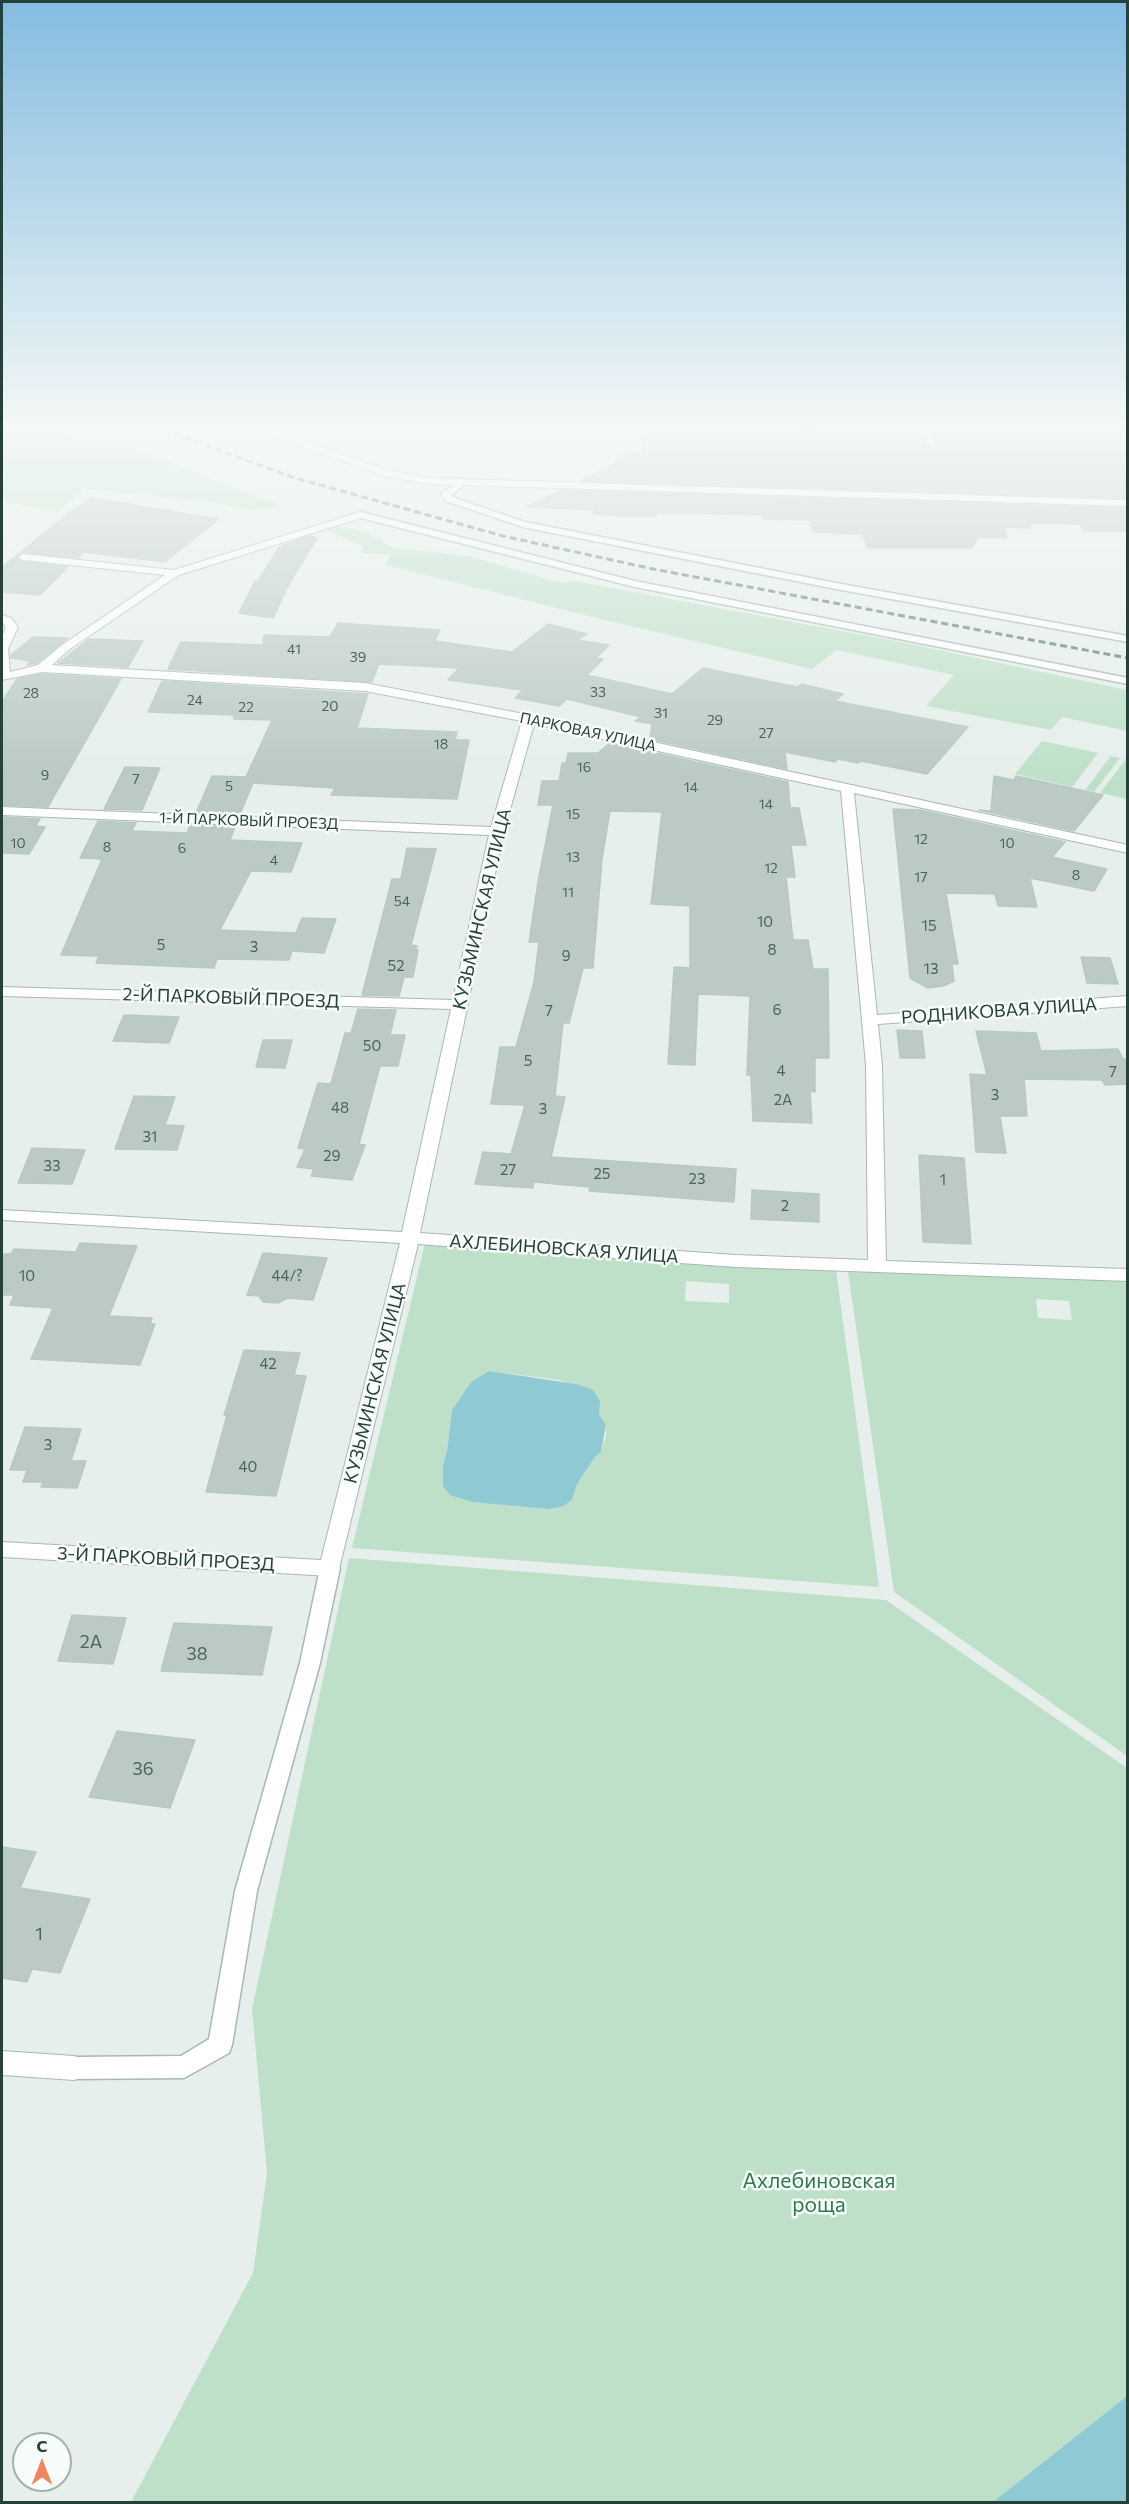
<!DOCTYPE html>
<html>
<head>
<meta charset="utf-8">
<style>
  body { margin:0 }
  #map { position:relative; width:1129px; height:2504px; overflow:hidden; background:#e6efeb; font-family:Commissioner,sans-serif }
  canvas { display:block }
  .frame { position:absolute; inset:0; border:3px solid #24423a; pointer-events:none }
  .north { position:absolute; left:12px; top:2432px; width:60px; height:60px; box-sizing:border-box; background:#f7fbf9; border:2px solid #a3b1ad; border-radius:50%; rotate:0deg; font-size:16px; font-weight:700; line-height:24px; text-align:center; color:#24423a }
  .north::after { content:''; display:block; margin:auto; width:21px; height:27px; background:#f4845f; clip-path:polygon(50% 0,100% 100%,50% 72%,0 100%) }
</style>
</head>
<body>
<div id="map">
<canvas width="1129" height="2504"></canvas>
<div class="frame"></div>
<div class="north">С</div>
</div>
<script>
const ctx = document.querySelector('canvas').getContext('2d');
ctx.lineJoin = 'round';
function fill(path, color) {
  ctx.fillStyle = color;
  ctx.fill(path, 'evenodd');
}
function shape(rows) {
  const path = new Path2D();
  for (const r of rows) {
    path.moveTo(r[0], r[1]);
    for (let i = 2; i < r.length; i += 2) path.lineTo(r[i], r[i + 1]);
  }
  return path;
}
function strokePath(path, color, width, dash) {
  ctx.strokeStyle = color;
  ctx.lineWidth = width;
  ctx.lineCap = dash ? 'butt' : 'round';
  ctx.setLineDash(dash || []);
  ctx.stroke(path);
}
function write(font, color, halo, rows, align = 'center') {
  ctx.font = font + ' Commissioner,sans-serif';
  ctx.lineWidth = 5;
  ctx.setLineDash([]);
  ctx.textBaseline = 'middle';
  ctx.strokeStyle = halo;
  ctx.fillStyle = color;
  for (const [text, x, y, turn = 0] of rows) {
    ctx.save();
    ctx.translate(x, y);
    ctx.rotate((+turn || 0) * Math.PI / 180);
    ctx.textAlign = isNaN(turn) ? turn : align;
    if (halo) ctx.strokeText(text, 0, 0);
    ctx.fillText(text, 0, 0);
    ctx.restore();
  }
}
const green = shape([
  [2,426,17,426,28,434,64,434,82,443,101,440,117,442,279,505,256,511,206,501,83,489,58,512,2,501],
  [336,526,352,528,383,540,384,544,394,548,468,556,561,583,575,581,911,644,1127,690,1127,731,1062,717,1051,730,926,706,954,675,837,650,812,669,609,621,385,565,390,555,361,553,363,546,328,531,328,529],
  [1042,741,1098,753,1072,787,1015,774],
  [1111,756,1120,758,1094,792,1085,790],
  [1126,759,1128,759,1127,799,1100,793],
  [426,1239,835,1263,879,1587,352,1548],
  [686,1281,729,1284,729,1303,685,1301],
  [489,1371,559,1380,593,1390,599,1414,606,1425,606,1436,601,1451,595,1457,577,1484,572,1500,443,1465,447,1451,452,1410,471,1382],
  [847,1264,1127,1278,1127,1756,894,1592],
  [1036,1299,1069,1301,1072,1320,1038,1318],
  [349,1558,886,1600,1127,1768,1127,2396,993,2502,131,2502,253,2273,267,2173,252,2009]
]);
const water = shape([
  [489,1371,576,1384,593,1390,600,1401,599,1414,606,1425,601,1452,595,1457,577,1484,572,1500,563,1506,549,1509,473,1502,450,1495,443,1486,443,1465,447,1451,452,1410,471,1382],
  [1127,2396,1127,2502,993,2502]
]);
const building = shape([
  [644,426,753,426,753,428,844,429,844,427,893,429,893,426,920,426,924,444,933,448,936,446,933,426,1004,430,1003,426,1128,426,1128,498,581,481,611,466,624,451,643,453,644,426],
  [561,490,1128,508,1128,531,1083,531,1080,524,1029,523,1031,528,1004,527,1007,538,978,537,972,548,867,548,863,534,813,532,810,520,763,519,764,515,694,513,656,513,656,516,624,516,593,514,595,510,526,507,561,490],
  [92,498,219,519,165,562,83,552,78,558,22,552,16,558,23,562,68,567,40,595,2,592,2,567,73,510,92,498],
  [310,536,317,538,289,584,273,618,239,613,255,581,258,581,280,546,310,536],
  [338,623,440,630,435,641,512,652,548,624,587,634,577,640,609,645,596,658,603,659,587,675,672,694,703,668,797,687,801,684,843,694,835,701,968,727,927,774,861,761,858,763,838,759,835,762,785,752,787,769,650,739,652,724,635,721,641,717,567,699,559,706,515,698,523,690,448,680,459,668,379,664,372,682,168,669,181,642,263,645,264,635,330,637,338,623],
  [33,637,68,638,37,663,27,665,30,661,11,658,11,655,33,637],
  [89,639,143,641,128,667,58,663,89,639],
  [42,674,121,679,48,807,2,805,2,702,17,679,42,674],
  [162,681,368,694,357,728,457,732,455,740,469,740,457,799,331,795,335,788,253,783,240,814,196,813,212,776,246,777,272,720,234,719,233,715,148,712,162,681],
  [610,743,788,782,790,808,799,808,806,845,791,845,795,877,786,877,793,940,808,940,813,969,828,969,829,1058,815,1058,815,1092,810,1091,812,1123,753,1121,751,1075,747,1075,750,996,698,994,695,1065,668,1064,674,967,690,968,690,906,651,904,662,812,610,811,602,859,593,968,583,968,569,1023,563,1023,555,1096,565,1097,551,1157,736,1169,734,1202,589,1191,590,1187,534,1182,533,1188,475,1184,483,1152,511,1154,525,1105,491,1104,500,1047,516,1047,534,982,539,942,529,942,538,882,553,805,538,805,542,781,559,781,562,763,566,763,568,753,598,753,610,743],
  [125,767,160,768,142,810,104,809,125,767],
  [994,776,1014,780,1016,776,1103,795,1074,831,979,810,991,811,994,776],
  [893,809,920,810,1065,842,1052,857,1107,869,1094,891,1030,878,1037,907,998,906,995,894,946,893,958,964,952,964,954,981,943,986,928,988,910,978,893,809],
  [2,817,40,819,36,826,45,827,29,854,2,853,2,817],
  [98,821,136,823,132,831,187,833,190,825,235,827,230,840,302,843,291,872,251,871,220,930,296,933,302,918,336,919,324,953,292,951,289,960,217,959,214,968,96,963,99,956,61,955,102,859,80,858,98,821],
  [407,848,436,849,411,945,417,946,416,950,418,950,413,977,404,977,399,996,362,995,392,879,401,879,407,848],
  [1081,957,1110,958,1118,984,1087,983,1081,957],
  [358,1009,396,1010,390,1035,405,1035,398,1066,380,1066,359,1144,365,1145,352,1180,311,1176,314,1169,297,1167,305,1149,298,1148,318,1083,331,1084,345,1033,351,1033,358,1009],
  [124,1015,179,1017,169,1043,113,1041,124,1015],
  [897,1030,922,1031,925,1058,900,1058,897,1030],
  [976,1031,1036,1033,1041,1051,1118,1049,1123,1059,1128,1059,1128,1084,1105,1085,1102,1080,1024,1079,1027,1116,1000,1116,1006,1153,976,1152,970,1074,987,1075,976,1031],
  [263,1040,292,1040,285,1068,256,1067,263,1040],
  [134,1096,175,1097,165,1125,184,1126,177,1150,115,1149,134,1096],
  [32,1148,85,1150,72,1184,18,1183,32,1148],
  [919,1155,964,1158,971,1244,923,1242,919,1155],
  [752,1190,819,1194,819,1222,751,1219,752,1190],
  [80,1243,137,1246,109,1316,152,1318,150,1324,155,1324,140,1365,31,1359,53,1308,10,1305,14,1295,2,1295,2,1254,11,1254,14,1249,76,1252,80,1243],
  [263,1253,327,1258,313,1300,287,1298,278,1303,263,1302,259,1296,247,1295,263,1253],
  [244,1350,300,1353,294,1375,306,1376,276,1496,206,1492,227,1415,224,1415,244,1350],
  [25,1427,81,1429,71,1461,86,1461,77,1488,41,1487,43,1482,23,1482,27,1470,10,1470,25,1427],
  [72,1615,126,1618,113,1664,58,1661,72,1615],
  [174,1623,272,1627,262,1675,161,1671,174,1623],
  [117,1731,195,1740,170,1808,89,1797,117,1731],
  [2,1847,36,1852,20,1888,90,1899,60,1973,32,1969,27,1982,2,1978,2,1847]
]);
const lane = shape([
  [462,479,467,482,451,495,452,497,525,522,836,583,1128,636,1128,642,836,589,523,527,446,501,441,494,443,492,462,479],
  [360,512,635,581,1128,678,1128,684,635,587,357,517,357,513,360,512],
  [330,1561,337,1563,340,1568,320,1663,257,1891,232,2045,229,2053,184,2078,74,2079,65,2076,62,2068,65,2060,74,2057,181,2056,209,2039,235,1891,300,1663,320,1568,323,1563,330,1561]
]);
const street = shape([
  [922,426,931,426,934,446,926,444,922,426],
  [360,512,365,515,364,517,179,575,70,649,52,665,365,683,529,715,1128,845,1128,853,854,793,877,1015,1128,996,1128,1006,878,1024,882,1065,886,1261,1128,1269,1128,1281,736,1267,418,1244,338,1573,330,1576,2,1557,2,1542,321,1560,400,1243,2,1220,2,1210,402,1232,451,1009,2,996,2,987,453,1000,489,835,2,815,2,807,491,827,522,721,365,691,42,672,2,680,2,637,6,627,2,622,2,615,11,618,18,627,8,649,10,672,38,665,62,645,165,575,23,560,18,557,23,554,174,570,360,512],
  [534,724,841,791,866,1065,868,1260,736,1255,420,1233,504,831,534,724],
  [2,2051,74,2056,83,2059,87,2068,83,2077,74,2080,2,2075,2,2051]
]);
const secondary = shape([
  [246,426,259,426,387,470,428,478,1128,500,1128,506,428,484,382,475,246,426]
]);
const rail = shape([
  [153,426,295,478,503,536,653,569,1128,658]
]);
const farNumbernames = [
  ["41",294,649],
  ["39",358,657],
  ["33",598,692],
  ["28",31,693],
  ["24",195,700],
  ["20",330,706],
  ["22",246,707],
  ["31",661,713],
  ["29",715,720],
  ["27",766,733],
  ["18",441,744],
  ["16",584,767],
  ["9",45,775],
  ["7",136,779],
  ["5",229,786],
  ["14",691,787],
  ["14",766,804],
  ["15",573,814],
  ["12",921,839],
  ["10",18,843],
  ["10",1007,843],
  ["8",107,847],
  ["6",182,848],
  ["13",573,857],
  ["4",274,860],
  ["12",771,868],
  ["8",1076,875],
  ["17",921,877],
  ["11",568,892],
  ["54",402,901]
];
const farStreetnames = [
  ["ПАРКОВАЯ УЛИЦА",588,732,12],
  ["1-Й ПАРКОВЫЙ ПРОЕЗД",249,821,2]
];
const numberNames = [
  ["10",765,922],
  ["15",929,926],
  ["5",161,945],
  ["3",254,947],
  ["8",772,950],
  ["9",566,956],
  ["52",396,966],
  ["13",931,969],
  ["6",777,1010],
  ["7",549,1011],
  ["50",372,1046],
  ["5",528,1061],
  ["4",781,1071],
  ["7",1113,1072],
  ["3",995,1095],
  ["2А",783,1100],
  ["48",340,1108],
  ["3",543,1109],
  ["31",150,1137],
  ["29",332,1156],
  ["33",52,1166],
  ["27",508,1170],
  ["25",602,1174],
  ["23",697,1179],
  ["1",943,1180],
  ["2",785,1206],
  ["10",27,1276],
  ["44/?",287,1276],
  ["42",268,1364],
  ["3",48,1445],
  ["40",248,1467]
];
const streetNames = [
  ["КУЗЬМИНСКАЯ УЛИЦА",482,909,-77],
  ["2-Й ПАРКОВЫЙ ПРОЕЗД",231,998,2],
  ["РОДНИКОВАЯ УЛИЦА",999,1011,-4],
  ["АХЛЕБИНОВСКАЯ УЛИЦА",564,1249,4],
  ["КУЗЬМИНСКАЯ УЛИЦА",375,1383,-76],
  ["3-Й ПАРКОВЫЙ ПРОЕЗД",166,1559,3]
];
const nearNumbernames = [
  ["2А",91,1642],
  ["38",197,1654],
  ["36",143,1769],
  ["1",39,1934]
];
const nearParknames = [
  ["Ахлебиновская",819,2181],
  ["роща",819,2205]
];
fill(green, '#bfe0c8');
fill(water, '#8ec9d4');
fill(building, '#bbcac4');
strokePath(building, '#b8c9c2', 1.5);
strokePath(lane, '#a8b8b2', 3);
strokePath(street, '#a8b8b2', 2);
strokePath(secondary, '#a4bbb3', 2);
fill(lane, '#fff');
fill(street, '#fff');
fill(secondary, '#fff');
strokePath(rail, '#5f7d75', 3, [7, 4]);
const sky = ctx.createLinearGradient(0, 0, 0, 776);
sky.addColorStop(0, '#84bce0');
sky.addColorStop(0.55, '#f4f8f6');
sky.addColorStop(1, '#f4f8f600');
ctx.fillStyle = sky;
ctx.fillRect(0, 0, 1129, 776);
write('14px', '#4a645c', null, farNumbernames);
write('15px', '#24423a', '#f7fbf9', farStreetnames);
write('15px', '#4a645c', null, numberNames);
write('18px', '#24423a', '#f7fbf9', streetNames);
write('18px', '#4a645c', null, nearNumbernames);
write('21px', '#2d7a4b', '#f7fbf9', nearParknames);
</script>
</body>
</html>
